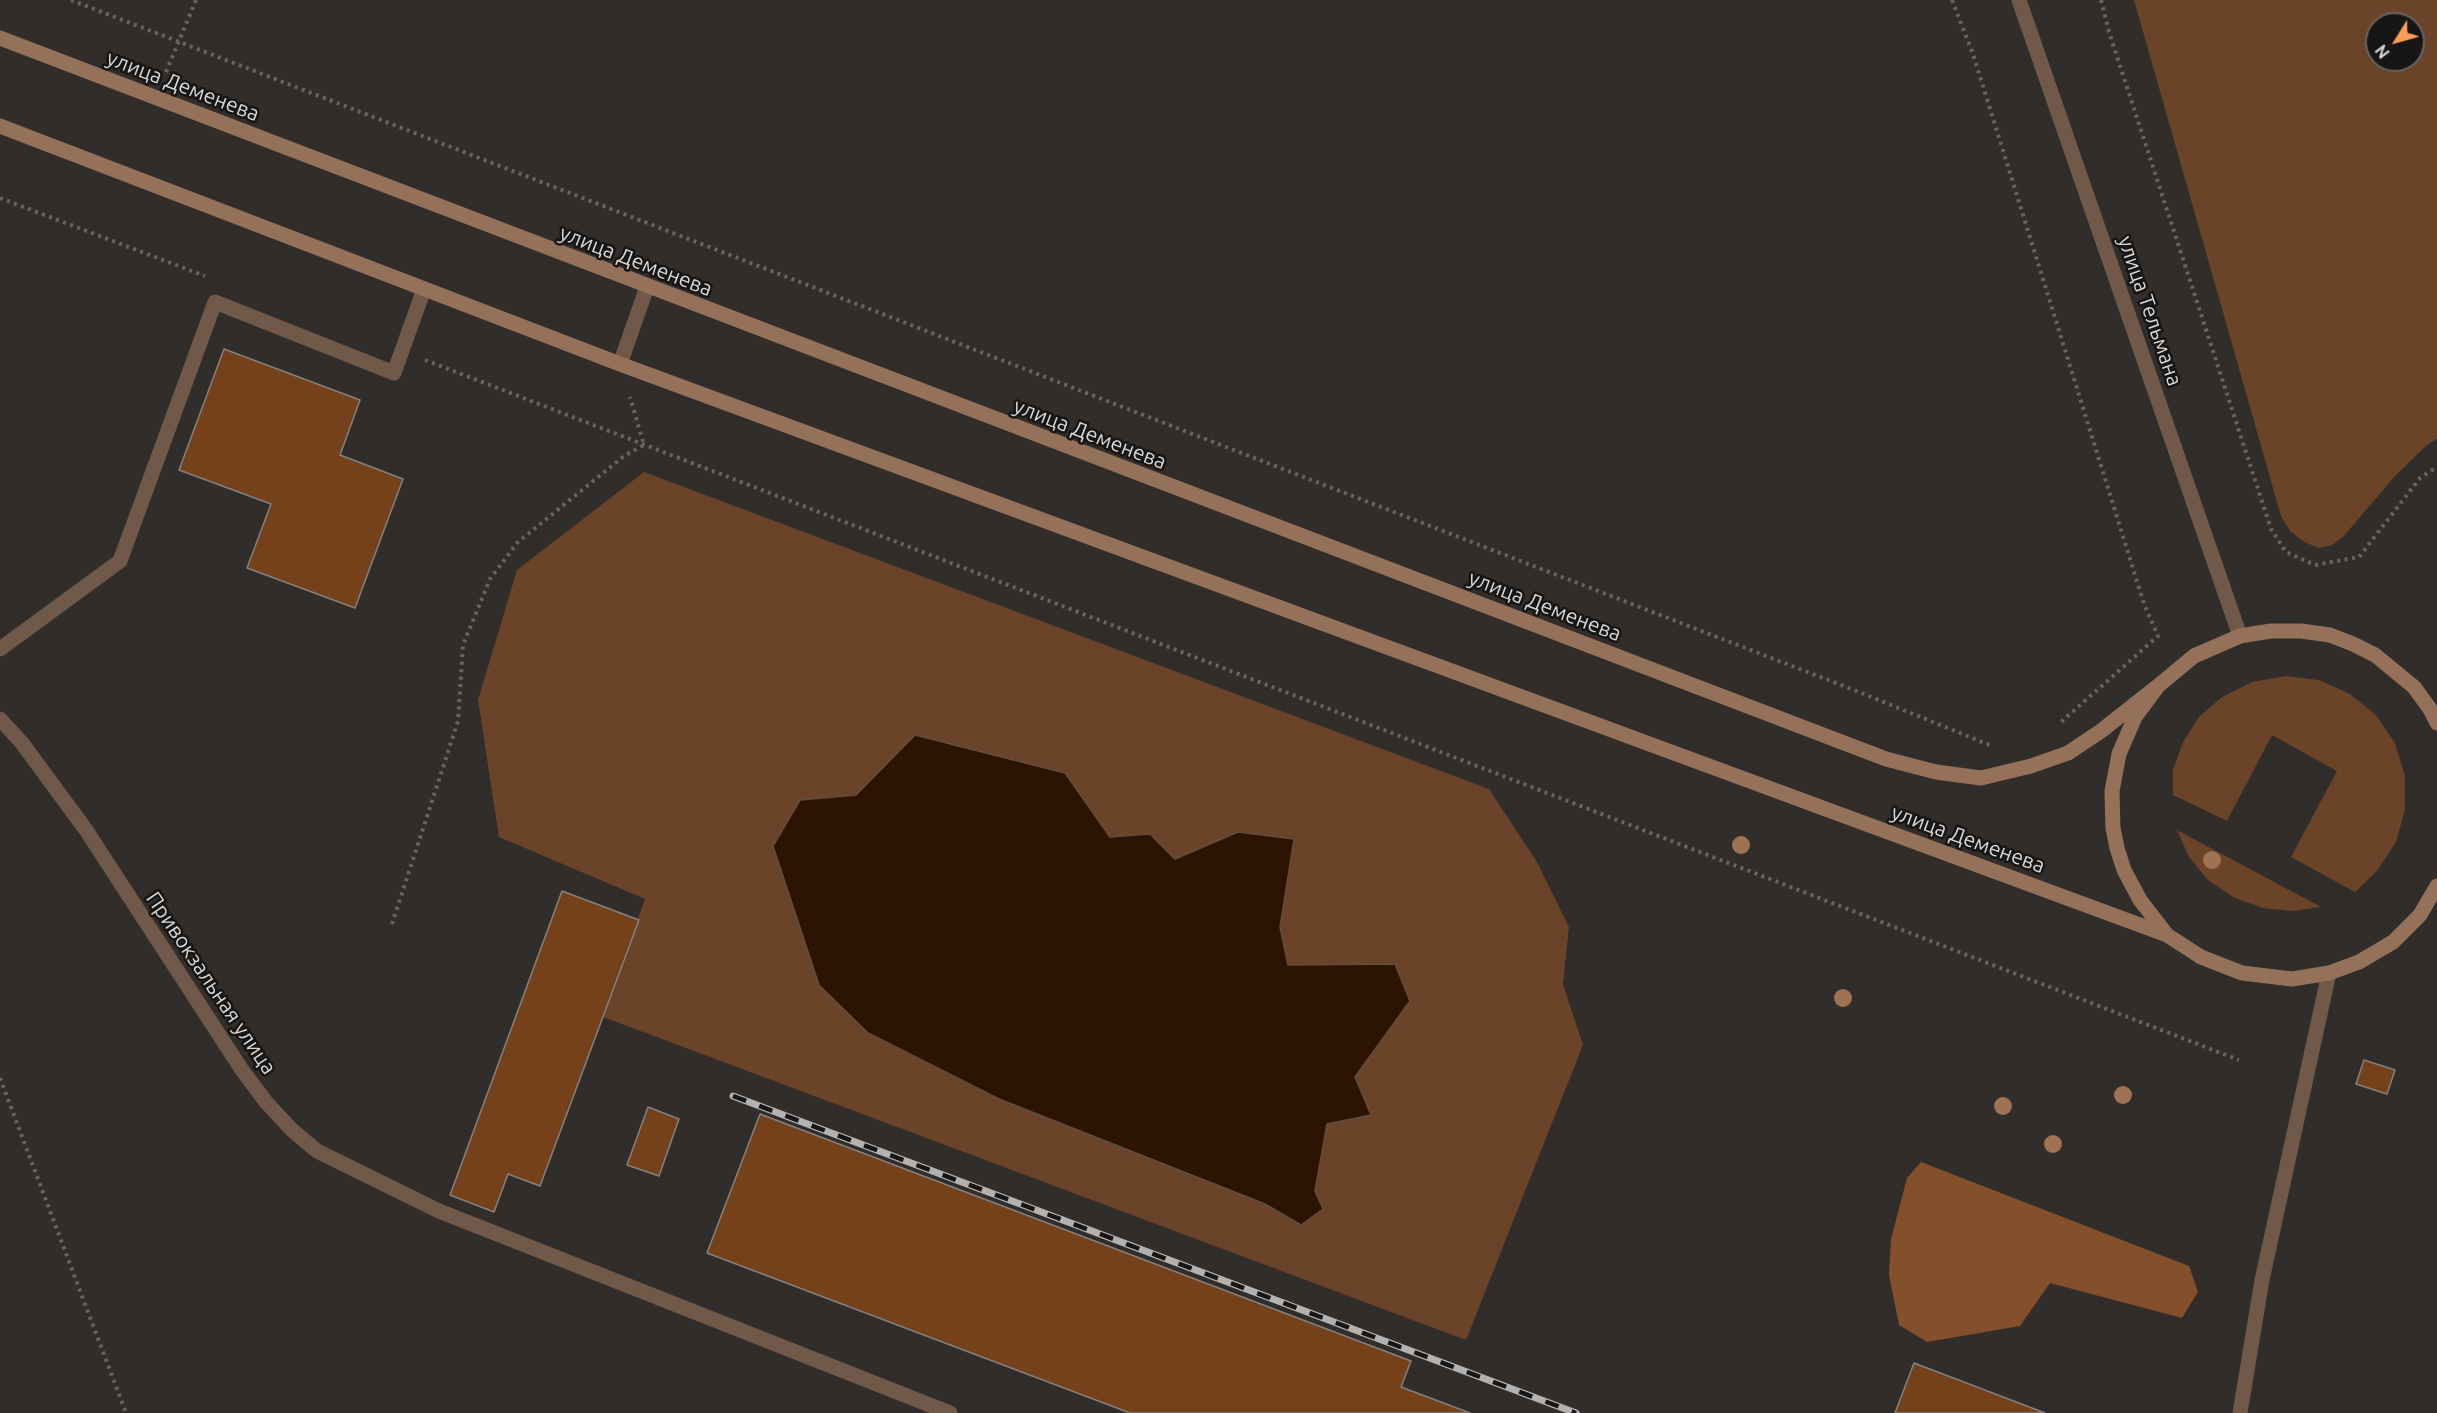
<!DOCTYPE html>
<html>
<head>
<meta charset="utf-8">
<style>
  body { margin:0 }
  #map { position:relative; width:2437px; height:1413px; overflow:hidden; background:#302d2b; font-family:Ubuntu,sans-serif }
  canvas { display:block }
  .north { position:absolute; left:2365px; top:12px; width:60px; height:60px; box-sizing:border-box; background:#171615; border:2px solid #656463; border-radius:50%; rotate:233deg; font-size:16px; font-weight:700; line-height:24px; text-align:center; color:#dad8d7 }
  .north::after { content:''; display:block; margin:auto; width:21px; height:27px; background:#fd9c56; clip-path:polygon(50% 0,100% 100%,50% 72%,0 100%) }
</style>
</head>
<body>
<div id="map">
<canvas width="2437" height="1413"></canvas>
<div class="north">N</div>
</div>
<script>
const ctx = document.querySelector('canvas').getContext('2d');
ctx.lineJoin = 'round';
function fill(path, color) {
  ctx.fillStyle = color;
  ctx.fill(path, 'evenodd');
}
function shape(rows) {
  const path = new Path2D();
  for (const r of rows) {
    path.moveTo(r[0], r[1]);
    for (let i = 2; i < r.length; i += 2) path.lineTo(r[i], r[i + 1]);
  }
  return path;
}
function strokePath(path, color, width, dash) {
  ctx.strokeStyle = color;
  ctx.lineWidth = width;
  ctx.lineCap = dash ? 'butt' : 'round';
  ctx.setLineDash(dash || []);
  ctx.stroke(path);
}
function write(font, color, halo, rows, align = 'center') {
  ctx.font = font + ' Ubuntu,sans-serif';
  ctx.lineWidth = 5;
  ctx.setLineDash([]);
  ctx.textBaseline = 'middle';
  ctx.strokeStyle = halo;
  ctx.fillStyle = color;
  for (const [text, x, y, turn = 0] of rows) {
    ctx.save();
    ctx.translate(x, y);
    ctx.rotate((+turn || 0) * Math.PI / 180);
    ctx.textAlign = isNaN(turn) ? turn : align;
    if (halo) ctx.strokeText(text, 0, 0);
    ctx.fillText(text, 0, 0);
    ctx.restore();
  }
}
const green = shape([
  [2134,0,2437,0,2437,439,2427,445,2395,476,2343,537,2332,545,2319,548,2304,542,2290,531,2281,516],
  [2377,24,2413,24,2413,60,2377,60],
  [644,472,1489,789,1537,862,1569,927,1563,984,1583,1045,1466,1340,603,1017,645,899,499,837,478,700,517,570],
  [1065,773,1110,837,1150,834,1175,859,1238,832,1294,840,1280,927,1288,965,1395,964,1410,1001,1355,1077,1327,1124,1314,1191,1301,1225,1265,1204,999,1099,868,1033,819,985,800,800],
  [2286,676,2319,680,2350,694,2376,715,2395,743,2405,776,2405,810,2396,842,2377,871,2355,892,2291,857,2337,771,2272,735,2227,821,2173,795,2173,770,2183,742,2199,717,2222,697,2252,682],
  [2177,830,2321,907,2291,911,2262,908,2233,897,2208,880,2189,857]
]);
const forest = shape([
  [1921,1162,2189,1266,2198,1292,2182,1318,2050,1283,2020,1326,1927,1342,1899,1325,1889,1275,1891,1239,1907,1178]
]);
const water = shape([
  [915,735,1065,773,1110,837,1150,834,1175,859,1238,832,1294,839,1280,927,1288,965,1395,964,1410,1001,1355,1077,1371,1115,1327,1124,1315,1191,1323,1209,1301,1225,1265,1204,999,1099,868,1033,819,985,773,846,800,800,856,795,915,735]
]);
const building = shape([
  [224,349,360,400,340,455,403,479,355,608,247,568,271,504,179,470,224,349],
  [562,891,639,920,540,1186,508,1174,494,1212,450,1195,562,891],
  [2364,1060,2395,1070,2387,1094,2356,1084,2364,1060],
  [648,1107,679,1119,659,1176,627,1165,648,1107],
  [760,1114,1411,1361,1401,1387,1470,1413,1130,1413,707,1253,760,1114],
  [1914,1363,2045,1413,1895,1413,1914,1363]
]);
const path = shape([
  [71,0,1854,690,1992,746],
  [1952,0,1973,54,2144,604,2158,636,2060,723],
  [2101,0,2109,32,2271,529,2286,552,2315,565,2359,557,2420,478,2437,467],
  [166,72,196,0],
  [0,198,205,276],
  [425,360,2239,1060],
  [392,924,458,721,463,645,490,579,518,542,624,456,644,445,630,397],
  [0,1078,126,1413]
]);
const lane = shape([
  [620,364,647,287],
  [0,649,120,561,215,302,394,373,424,289],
  [439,1211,950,1413],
  [2240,1413,2262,1280,2329,973]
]);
const street = shape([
  [2019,0,2240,636],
  [0,719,22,743,86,830,242,1070,266,1102,292,1130,317,1151,439,1211]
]);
const secondary = shape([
  [0,38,1886,759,1936,772,1981,778,2031,766,2068,753,2101,731,2158,686],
  [0,126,620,364,2167,935],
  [2437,723,2430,709,2414,687,2375,655,2353,644,2330,635,2301,631,2271,631,2240,636,2194,656,2158,686,2135,717,2119,754,2112,791,2113,828,2117,848,2124,870,2140,900,2167,935,2201,957,2242,973,2292,979,2329,973,2359,962,2393,942,2420,915,2437,886]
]);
const rail = shape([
  [733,1096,1576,1413]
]);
const trees = [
  [1741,845],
  [2212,860],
  [1843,998],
  [2123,1095],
  [2003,1106],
  [2053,1144]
];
const streetNames = [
  ["улица Деменева",183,86,21],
  ["улица Деменева",636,261,21],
  ["улица Тельмана",2150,311,71],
  ["улица Деменева",1090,434,21],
  ["улица Деменева",1545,606,21],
  ["улица Деменева",1968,839,20],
  ["Привокзальная улица",211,983,56]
];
fill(green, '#6a4328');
fill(forest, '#84502b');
fill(water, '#2d1302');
strokePath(water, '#614e42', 1.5);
fill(building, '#74411b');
strokePath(building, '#85817f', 1.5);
strokePath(path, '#676462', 4, [3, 4.5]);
strokePath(lane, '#71594a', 15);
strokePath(street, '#71594a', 15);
strokePath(secondary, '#967159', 15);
strokePath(rail, '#b4b2b1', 7);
strokePath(rail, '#171615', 4.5, [14]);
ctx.fillStyle = '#9f7253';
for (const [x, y] of trees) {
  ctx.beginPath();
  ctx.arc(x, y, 9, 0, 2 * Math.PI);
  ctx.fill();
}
write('21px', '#dad8d7', '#171615', streetNames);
</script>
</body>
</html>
